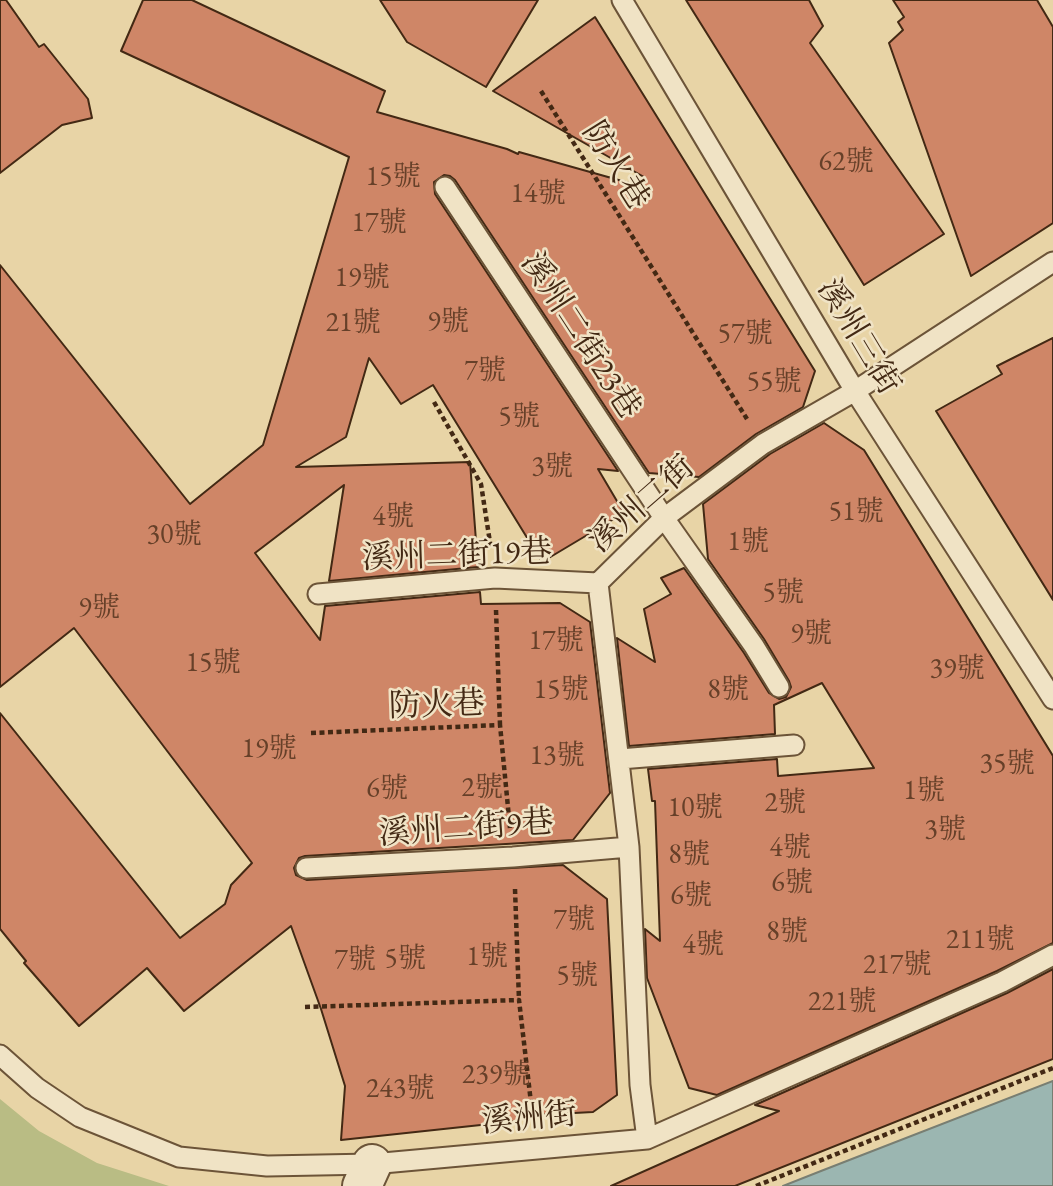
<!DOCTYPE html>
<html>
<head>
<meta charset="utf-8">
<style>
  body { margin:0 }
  canvas { display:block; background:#e8d4a6 }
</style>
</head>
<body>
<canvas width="1053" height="1186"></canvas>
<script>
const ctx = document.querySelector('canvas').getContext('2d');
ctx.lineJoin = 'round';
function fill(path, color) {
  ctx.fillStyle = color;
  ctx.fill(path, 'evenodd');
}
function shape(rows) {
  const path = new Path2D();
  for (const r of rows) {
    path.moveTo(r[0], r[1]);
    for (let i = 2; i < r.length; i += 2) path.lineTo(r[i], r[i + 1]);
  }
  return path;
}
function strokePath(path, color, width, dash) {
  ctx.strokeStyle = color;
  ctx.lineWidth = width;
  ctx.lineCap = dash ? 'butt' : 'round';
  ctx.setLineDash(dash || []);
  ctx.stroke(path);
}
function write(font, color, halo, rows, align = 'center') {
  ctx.font = font + ' "EB Garamond","Noto Serif TC",serif';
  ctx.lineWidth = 5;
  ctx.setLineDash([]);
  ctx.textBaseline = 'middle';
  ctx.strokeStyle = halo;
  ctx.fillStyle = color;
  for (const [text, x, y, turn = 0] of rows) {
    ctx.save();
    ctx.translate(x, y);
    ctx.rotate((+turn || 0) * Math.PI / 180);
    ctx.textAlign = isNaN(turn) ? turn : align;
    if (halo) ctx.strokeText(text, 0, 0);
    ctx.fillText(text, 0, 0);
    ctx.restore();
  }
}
const green = shape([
  [0,1099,39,1131,97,1163,169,1186,0,1186]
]);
const water = shape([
  [1053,1081,1053,1186,783,1186,821,1171,1053,1081]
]);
const building = shape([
  [0,0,6,0,39,47,44,44,88,99,92,118,62,125,0,173,0,0],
  [143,0,192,0,385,91,377,112,507,149,518,154,519,152,640,186,644,177,493,91,595,17,815,371,803,407,756,434,699,477,649,473,455,180,450,176,444,175,434,182,435,194,618,471,598,469,624,513,542,562,433,385,401,404,369,358,346,437,296,467,470,462,478,567,329,581,344,485,255,553,320,640,325,606,480,592,481,604,560,603,590,622,610,793,573,840,305,856,299,858,294,868,296,875,307,880,563,865,607,899,617,1095,593,1112,518,1116,518,1121,341,1140,345,1086,321,1009,291,926,184,1011,147,968,79,1026,24,963,26,961,0,929,0,713,180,938,225,904,231,885,252,863,74,628,0,687,0,265,190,504,263,445,349,157,121,51,143,0],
  [380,0,538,0,486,87,407,42,380,0],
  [686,0,809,0,823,26,810,43,944,234,864,285,686,0],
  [893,0,1037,0,1053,27,1053,223,971,276,889,43,903,30,898,22,904,17,893,0],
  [1053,338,1053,600,936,411,1002,374,997,366,1053,338],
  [824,423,864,450,1053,756,1053,943,997,971,717,1095,689,1088,647,978,645,929,660,941,655,801,652,801,648,769,777,759,778,776,874,768,822,683,774,705,775,734,629,746,617,638,655,662,644,609,671,594,661,578,684,568,744,653,769,693,779,699,786,697,791,687,789,681,764,639,708,559,703,504,770,454,824,423],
  [1053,969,1053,1059,735,1186,611,1186,779,1111,755,1105,1007,993,1053,969]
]);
const path = shape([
  [541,91,747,419],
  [434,402,481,484,491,549],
  [496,610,500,725],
  [311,733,500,725,510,828],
  [515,889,519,1000],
  [305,1007,519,1000,533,1120],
  [756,1186,1053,1068]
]);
const lane = shape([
  [622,0,855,391,1053,699],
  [445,187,664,518,754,646,779,687],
  [318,594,495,578,598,583],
  [620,759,794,745],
  [306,868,513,857,629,847],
  [0,1055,37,1088,80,1117,179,1157,267,1166,372,1164,647,1139,1002,982,1053,955],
  [647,1139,640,1085,629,847,598,583,664,518,763,444,855,391,1053,262]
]);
const street = shape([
  [362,1186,372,1164]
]);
const numberNames = [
  ["62號",846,162],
  ["15號",393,177],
  ["14號",538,194],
  ["17號",379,223],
  ["19號",362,278],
  ["9號",448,322],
  ["21號",353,323],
  ["57號",745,334],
  ["7號",485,371],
  ["55號",774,382],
  ["5號",519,417],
  ["3號",552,467],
  ["51號",856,512],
  ["4號",393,517],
  ["30號",174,535],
  ["1號",748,542],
  ["5號",783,593],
  ["9號",99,608],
  ["9號",811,634],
  ["17號",556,641],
  ["15號",213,663],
  ["39號",957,669],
  ["15號",561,690],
  ["8號",728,690],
  ["19號",269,749],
  ["13號",557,756],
  ["35號",1007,764],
  ["2號",482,788],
  ["6號",387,789],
  ["1號",924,791],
  ["2號",785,803],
  ["10號",695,808],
  ["3號",945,830],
  ["4號",790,848],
  ["8號",689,855],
  ["6號",792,883],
  ["6號",691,896],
  ["7號",574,920],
  ["8號",787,932],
  ["211號",980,940],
  ["4號",703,945],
  ["1號",487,957],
  ["5號",405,959],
  ["7號",355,960],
  ["217號",897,965],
  ["5號",577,976],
  ["221號",842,1002],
  ["239號",496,1075],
  ["243號",400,1089]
];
const streetNames = [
  ["防火巷",615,166,58],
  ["溪州二街23巷",580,336,57],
  ["溪州三街",858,337,59],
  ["溪州二街",642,505,-41],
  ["溪州二街19巷",457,556,-2],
  ["防火巷",437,706,-2],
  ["溪州二街9巷",466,829,-4],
  ["溪洲街",529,1119,-5]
];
fill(green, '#b9bc84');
fill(water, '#9bb6b1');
strokePath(water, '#787e72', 2);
fill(building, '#cf8667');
strokePath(building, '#432914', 2);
strokePath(lane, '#6c5438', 23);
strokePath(street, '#6c5438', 42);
strokePath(path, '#432914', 4.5, [5, 3.5]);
strokePath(lane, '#f0e3c5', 19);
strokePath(street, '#f0e3c5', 38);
write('28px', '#664029', null, numberNames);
write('32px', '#432914', '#f0e3c5', streetNames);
</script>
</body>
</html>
